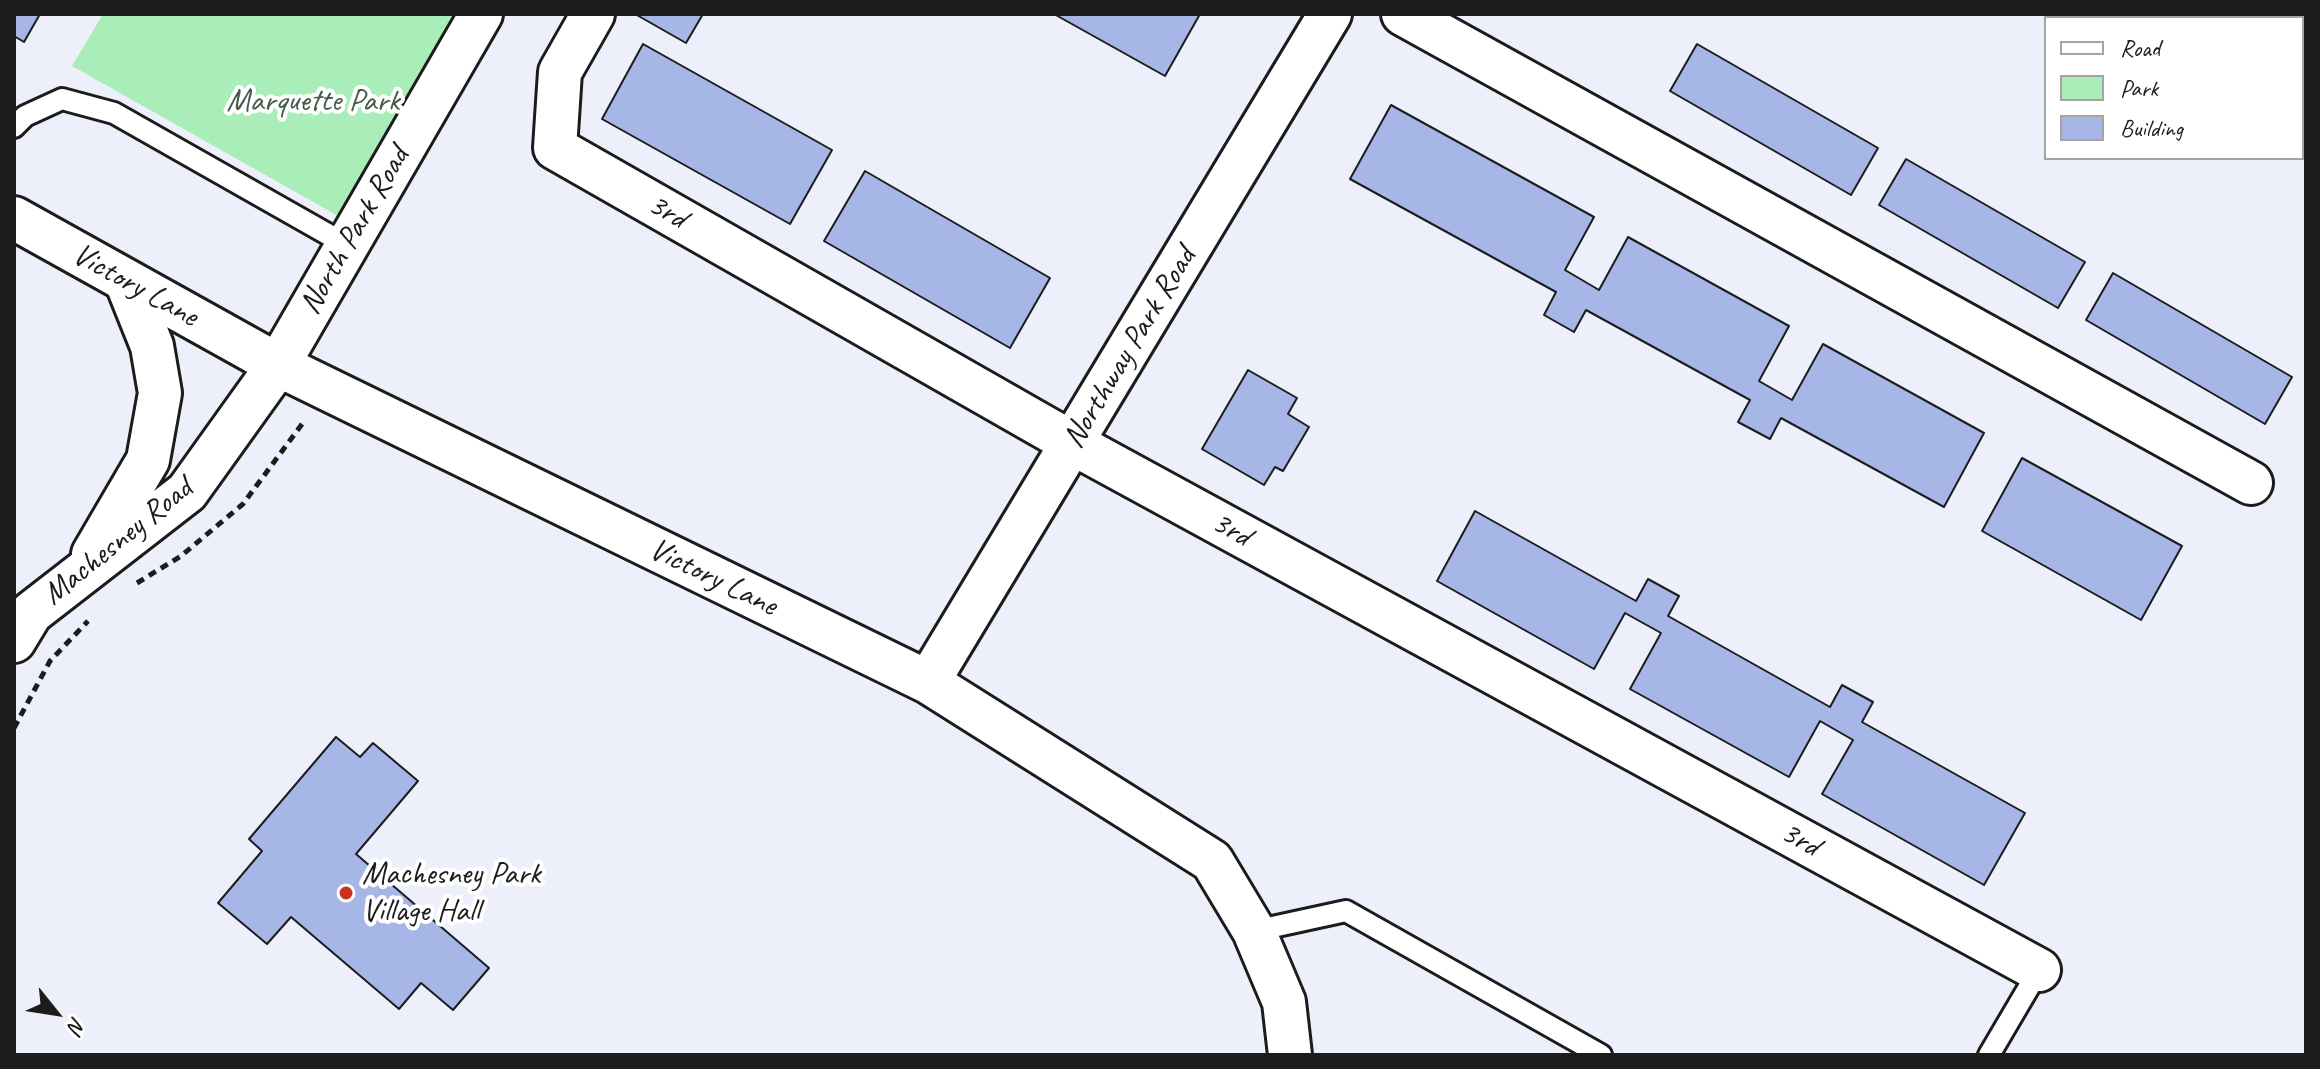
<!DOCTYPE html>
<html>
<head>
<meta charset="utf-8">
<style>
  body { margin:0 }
  #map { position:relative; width:2320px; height:1069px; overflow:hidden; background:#edf0fa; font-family:Caveat,sans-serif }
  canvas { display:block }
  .frame { position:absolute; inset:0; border:16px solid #1c1c1c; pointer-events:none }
  .legend { position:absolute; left:2044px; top:16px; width:260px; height:144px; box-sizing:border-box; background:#fff; border:2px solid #a4a4a4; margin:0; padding:10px 14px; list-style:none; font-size:24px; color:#1c1c1c }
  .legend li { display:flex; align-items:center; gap:16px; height:40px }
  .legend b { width:40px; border:2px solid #a4a4a4 }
  .north { position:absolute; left:16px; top:973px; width:80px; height:80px; -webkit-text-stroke:6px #fff; paint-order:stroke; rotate:120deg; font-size:22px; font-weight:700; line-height:32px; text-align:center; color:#1c1c1c }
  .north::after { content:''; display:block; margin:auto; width:28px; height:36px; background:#1c1c1c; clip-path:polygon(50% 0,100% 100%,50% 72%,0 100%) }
</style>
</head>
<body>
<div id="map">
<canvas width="2320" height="1069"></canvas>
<div class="frame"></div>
<ul class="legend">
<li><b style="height:10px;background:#fff"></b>Road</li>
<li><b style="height:22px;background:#a9edb8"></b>Park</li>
<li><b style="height:22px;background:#a6b6e6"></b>Building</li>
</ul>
<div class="north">N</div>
</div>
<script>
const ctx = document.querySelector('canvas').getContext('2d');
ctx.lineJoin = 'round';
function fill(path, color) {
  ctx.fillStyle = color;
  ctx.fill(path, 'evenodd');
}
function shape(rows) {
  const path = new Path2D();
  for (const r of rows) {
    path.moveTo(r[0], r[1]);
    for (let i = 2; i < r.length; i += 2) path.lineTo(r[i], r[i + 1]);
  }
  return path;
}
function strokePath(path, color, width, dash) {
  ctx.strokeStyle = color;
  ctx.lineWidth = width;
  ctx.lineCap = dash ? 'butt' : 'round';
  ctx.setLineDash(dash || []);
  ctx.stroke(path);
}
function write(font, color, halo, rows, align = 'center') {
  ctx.font = font + ' Caveat,sans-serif';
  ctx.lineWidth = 8;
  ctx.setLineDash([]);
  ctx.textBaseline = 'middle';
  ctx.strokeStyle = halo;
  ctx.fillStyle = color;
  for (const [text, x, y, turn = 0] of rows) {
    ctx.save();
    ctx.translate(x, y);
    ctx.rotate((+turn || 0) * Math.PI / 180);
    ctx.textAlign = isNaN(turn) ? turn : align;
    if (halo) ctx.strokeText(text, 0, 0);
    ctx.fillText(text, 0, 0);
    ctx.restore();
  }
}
const green = shape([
  [103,14,463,14,347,221,72,66]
]);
const building = shape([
  [14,14,40,14,24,42,14,36,14,14],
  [635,14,703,14,686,43,635,14],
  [1054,14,1200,14,1165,76,1054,14],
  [643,44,832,150,790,224,602,119,643,44],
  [1697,44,1878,148,1851,195,1670,91,1697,44],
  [1391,105,1594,217,1565,270,1599,290,1628,237,1789,326,1759,381,1792,400,1823,344,1984,433,1944,507,1781,418,1770,439,1738,422,1750,400,1586,310,1574,332,1544,315,1556,292,1350,179,1391,105],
  [1906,159,2085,262,2058,308,1879,205,1906,159],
  [865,171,1050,278,1010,348,824,241,865,171],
  [2113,273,2292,377,2265,424,2086,320,2113,273],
  [1248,370,1297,398,1288,414,1309,427,1283,471,1275,467,1264,485,1202,449,1248,370],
  [2022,458,2182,546,2141,620,1982,531,2022,458],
  [1475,511,1636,601,1648,579,1679,596,1668,616,1830,707,1842,685,1873,702,1862,722,2025,813,1984,885,1822,794,1853,740,1820,721,1789,777,1630,689,1661,633,1625,613,1594,669,1437,581,1475,511],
  [336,737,360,757,373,743,418,781,356,854,489,968,453,1010,421,983,399,1009,291,917,267,944,218,903,262,851,249,839,336,737]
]);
const path = shape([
  [137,583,181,556,243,504,305,420],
  [14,728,50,661,88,621]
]);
const service = shape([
  [14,127,25,116,62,99,114,113,345,244],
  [1254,931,1346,911,1601,1055],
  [1989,1055,2039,970]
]);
const minor = shape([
  [593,14,560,72,555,148,1072,443,2039,970],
  [1403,14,2251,483],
  [2191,14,2199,18],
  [2302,72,2306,74],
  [14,218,278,365,928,682,1212,861,1254,931,1284,1002,1290,1055],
  [93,554,148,460,160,393,152,346,126,281],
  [14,641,31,613,187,492,278,365,481,14],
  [928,682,1330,14]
]);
const markers = [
  [346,893,8,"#c8321e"]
];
const parkNames = [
  ["Marquette Park",313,102]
];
const streetNames = [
  ["3rd",667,212,30],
  ["North Park Road",355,231,-60],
  ["Victory Lane",135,286,29],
  ["Northway Park Road",1130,348,-59],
  ["3rd",1231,530,29],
  ["Machesney Road",118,542,-39],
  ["Victory Lane",713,578,26],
  ["3rd",1800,840,29]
];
const poiNames = [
  ["Machesney Park",362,875],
  ["Village Hall",362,912]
];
fill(green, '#a9edb8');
fill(building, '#a6b6e6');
strokePath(building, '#1c1c1c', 2);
strokePath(service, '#1c1c1c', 26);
strokePath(minor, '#1c1c1c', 48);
strokePath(path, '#1c1c1c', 5, [8, 6]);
strokePath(service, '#fff', 20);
strokePath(minor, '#fff', 42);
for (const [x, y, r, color] of markers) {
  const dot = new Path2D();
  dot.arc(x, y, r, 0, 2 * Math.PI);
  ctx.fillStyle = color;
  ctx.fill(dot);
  strokePath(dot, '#fff', 3);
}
write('32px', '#465b4b', '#fff', parkNames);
write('32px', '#1c1c1c', '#fff', streetNames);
write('32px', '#1c1c1c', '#fff', poiNames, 'left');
</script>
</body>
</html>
